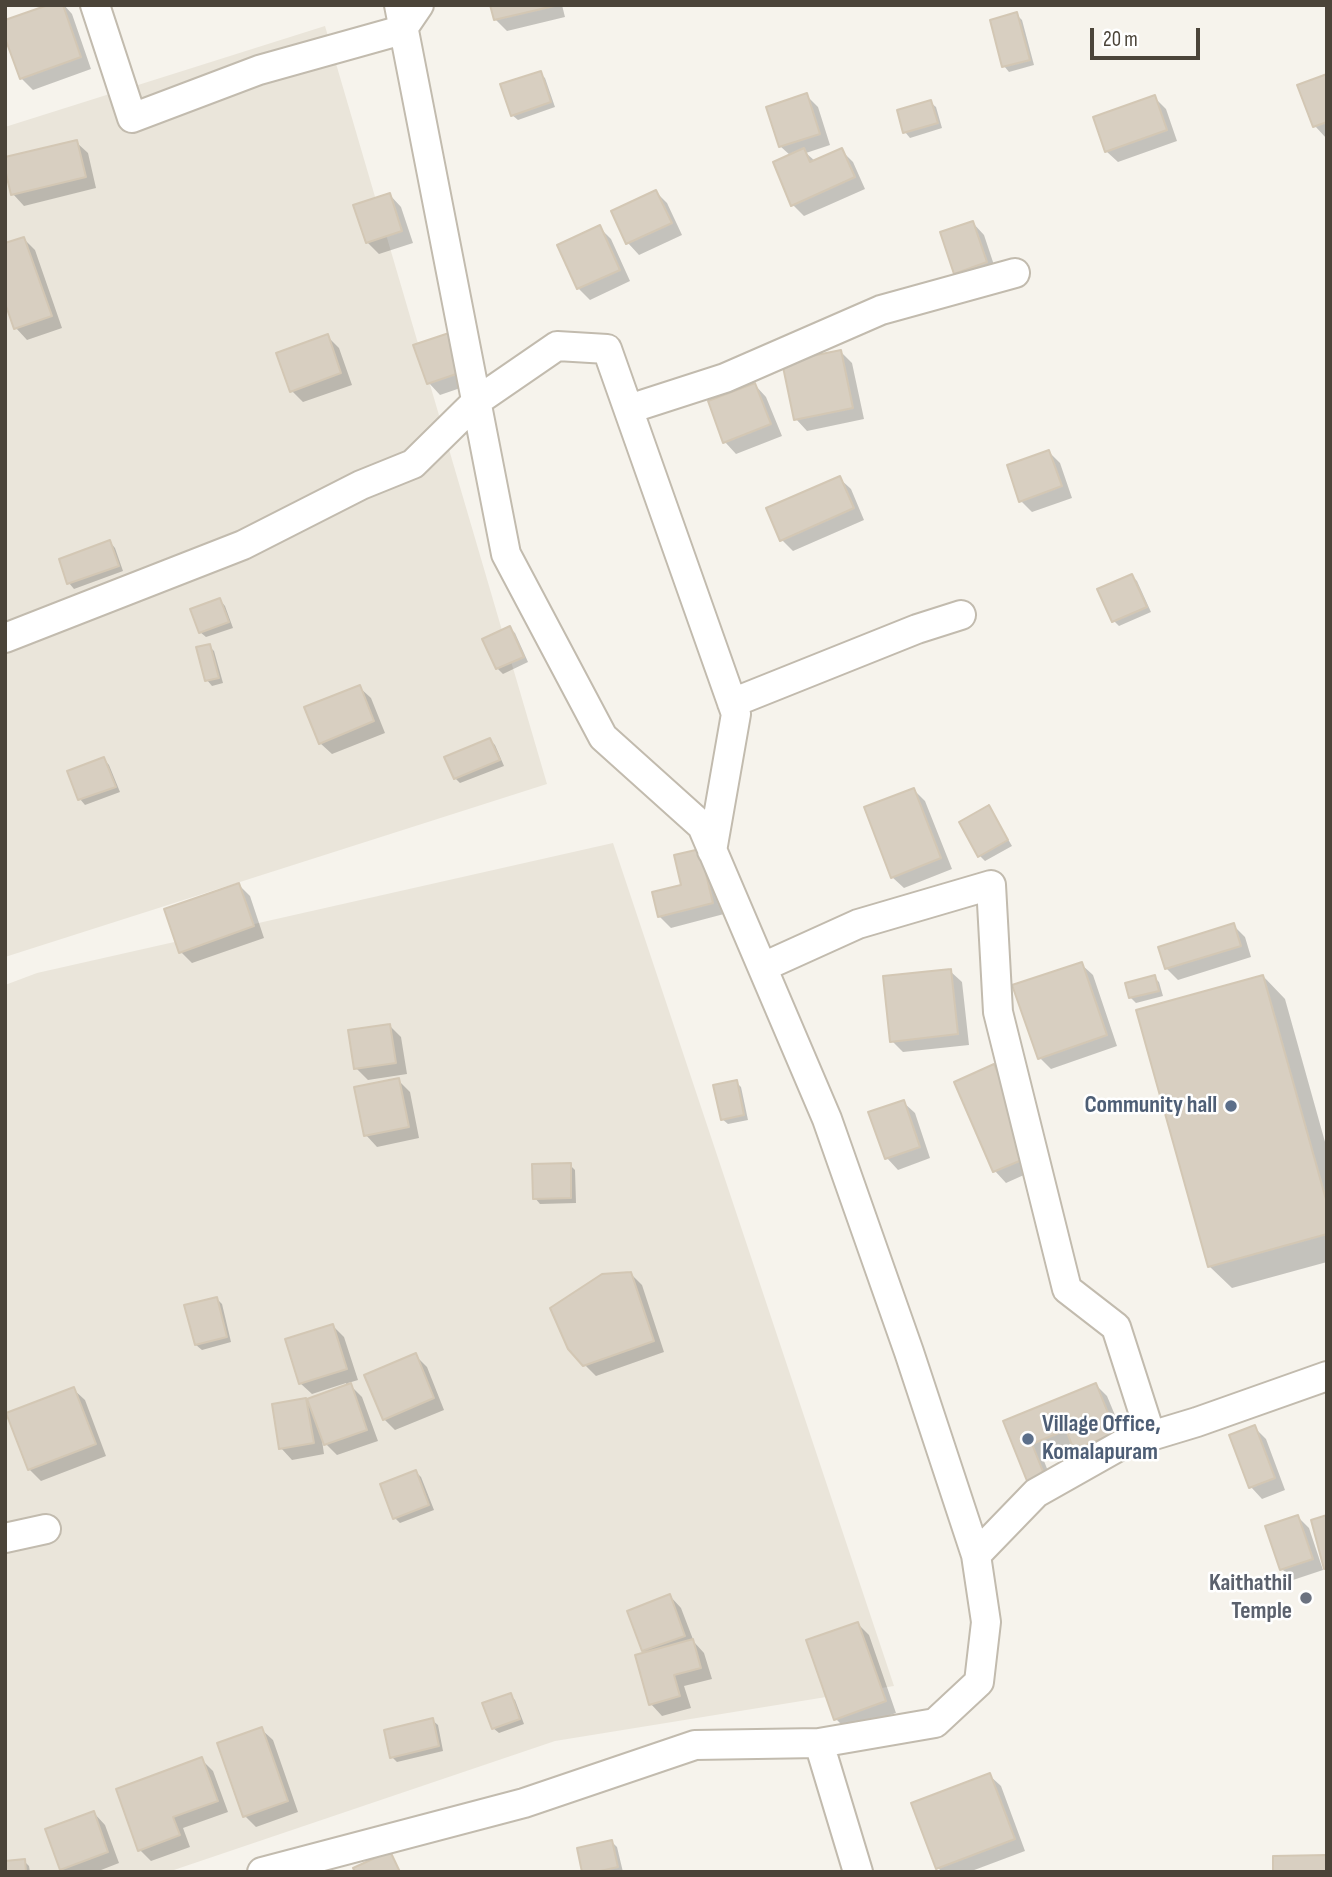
<!DOCTYPE html>
<html>
<head>
<meta charset="utf-8">
<style>
  body { margin:0 }
  #map { position:relative; width:1332px; height:1877px; overflow:hidden; background:#f6f3ec; font-family:"Sofia Sans Condensed",sans-serif }
  canvas { display:block }
  .frame { position:absolute; inset:0; border:7px solid #4b4439; pointer-events:none }
  .scale { position:absolute; left:1090px; top:28px; width:110px; height:32px; box-sizing:border-box; border:4px solid #4b4439; border-top:0; padding-left:9px; font-size:21px; line-height:24px; white-space:nowrap; color:#4b4439; -webkit-text-stroke:5px #fff; paint-order:stroke }
</style>
</head>
<body>
<div id="map">
<canvas width="1332" height="1877"></canvas>
<div class="frame"></div>
<div class="scale">20 m</div>
</div>
<script>
const ctx = document.querySelector('canvas').getContext('2d');
ctx.lineJoin = 'round';
function fill(path, color) {
  ctx.fillStyle = color;
  ctx.fill(path, 'evenodd');
}
function shape(rows) {
  const path = new Path2D();
  for (const r of rows) {
    path.moveTo(r[0], r[1]);
    for (let i = 2; i < r.length; i += 2) path.lineTo(r[i], r[i + 1]);
  }
  return path;
}
function strokePath(path, color, width, dash) {
  ctx.strokeStyle = color;
  ctx.lineWidth = width;
  ctx.lineCap = dash ? 'butt' : 'round';
  ctx.setLineDash(dash || []);
  ctx.stroke(path);
}
function write(font, color, halo, rows, align = 'center') {
  ctx.font = font + ' "Sofia Sans Condensed",sans-serif';
  ctx.lineWidth = 5;
  ctx.setLineDash([]);
  ctx.textBaseline = 'middle';
  ctx.strokeStyle = halo;
  ctx.fillStyle = color;
  for (const [text, x, y, turn = 0] of rows) {
    ctx.save();
    ctx.translate(x, y);
    ctx.rotate((+turn || 0) * Math.PI / 180);
    ctx.textAlign = isNaN(turn) ? turn : align;
    if (halo) ctx.strokeText(text, 0, 0);
    ctx.fillText(text, 0, 0);
    ctx.restore();
  }
}
const residential = shape([
  [325,26,547,784,5,957,5,127],
  [613,843,894,1686,555,1741,168,1872,5,1872,5,985,37,973]
]);
const shadow = shape([
  [53,5,64,5,72,14,91,69,33,90,21,78],
  [492,5,562,5,565,17,507,31,495,19],
  [1016,14,1022,20,1034,65,1009,72,1004,66],
  [540,73,545,78,555,107,518,120,512,115],
  [1327,76,1327,138,1326,138,1315,126],
  [806,95,818,107,830,145,806,153,815,161,841,150,853,162,865,189,804,216,793,205,791,156,780,146],
  [1154,97,1166,109,1177,141,1118,162,1106,151],
  [930,102,936,107,942,128,910,138,905,132],
  [76,142,88,153,96,188,24,206,13,194],
  [656,192,667,203,682,235,639,255,628,243,613,212],
  [390,195,401,207,413,243,379,254,367,242],
  [973,223,984,235,997,274,967,285,956,273],
  [599,227,611,239,630,281,590,300,578,288],
  [24,239,35,250,62,328,27,340,16,328],
  [327,336,339,348,352,385,303,402,292,391],
  [460,346,472,384,440,395,429,383],
  [841,352,852,363,864,419,807,431,796,419],
  [755,385,766,397,782,436,736,454,725,442,710,402],
  [1049,452,1060,463,1072,498,1032,512,1021,501],
  [839,478,851,489,864,520,793,551,782,540],
  [110,542,115,548,123,571,74,589,69,583,61,560],
  [1132,576,1137,581,1151,612,1119,626,1114,621],
  [220,600,225,606,233,628,206,637,200,632],
  [510,628,515,633,528,662,503,674,497,668,484,639],
  [209,646,214,651,223,683,212,686,207,680],
  [359,687,371,698,385,733,332,754,320,743],
  [490,740,495,745,504,766,460,783,455,778],
  [104,759,109,765,120,792,85,805,80,799,69,772],
  [914,790,925,801,952,869,904,888,892,877],
  [989,807,1012,846,985,861,980,856],
  [676,857,711,862,724,914,671,928,659,916,683,886],
  [239,885,250,896,264,938,192,963,181,952],
  [1233,925,1245,937,1251,957,1178,980,1166,968],
  [1081,964,1093,975,1117,1046,1051,1069,1040,1058],
  [950,971,962,982,969,1045,903,1052,892,1041],
  [1263,976,1285,999,1327,1149,1327,1262,1232,1288,1209,1266],
  [1154,977,1159,982,1163,996,1136,1003,1130,997],
  [390,1026,401,1037,407,1074,368,1080,356,1068],
  [993,1066,1005,1078,1044,1166,1006,1183,995,1171],
  [398,1080,410,1092,419,1138,377,1147,366,1135],
  [736,1082,741,1087,748,1120,728,1124,722,1119],
  [903,1102,915,1113,930,1158,898,1170,887,1158],
  [570,1165,575,1170,576,1203,540,1204,535,1198],
  [630,1273,642,1285,664,1352,596,1376,585,1365],
  [217,1299,222,1304,231,1342,202,1350,196,1345],
  [333,1326,344,1337,358,1380,348,1383,362,1397,378,1441,337,1455,322,1440,324,1454,292,1460,281,1448,305,1400,311,1405,347,1387,346,1383,312,1394,300,1383],
  [415,1355,427,1367,444,1410,395,1430,384,1419],
  [1096,1385,1107,1396,1127,1444,1087,1460,1076,1449,1073,1443,1042,1456,1056,1491,1005,1422],
  [73,1389,85,1400,106,1456,41,1481,29,1469],
  [1254,1427,1266,1439,1285,1490,1262,1499,1251,1487],
  [416,1472,421,1477,434,1510,400,1523,395,1518],
  [1298,1517,1309,1528,1323,1570,1293,1580,1282,1569],
  [670,1596,681,1608,694,1642,704,1653,712,1679,684,1686,691,1708,662,1716,651,1704,646,1654,643,1650],
  [858,1624,869,1635,896,1713,847,1730,836,1719],
  [510,1695,515,1700,524,1724,499,1733,493,1728],
  [432,1720,438,1725,443,1751,397,1762,392,1757],
  [261,1729,273,1740,298,1812,256,1827,245,1816],
  [201,1759,213,1771,228,1812,183,1828,190,1847,151,1861,140,1850],
  [989,1775,1001,1786,1025,1851,969,1872,942,1872,938,1868],
  [94,1813,105,1825,119,1863,96,1872,64,1872,61,1869],
  [612,1842,617,1847,623,1872,584,1872],
  [24,1861,29,1866,30,1872,5,1872]
]);
const building = shape([
  [48,5,63,5,81,57,20,79,5,38,5,20,48,5],
  [490,5,554,5,554,6,494,20,490,5],
  [1017,12,1030,60,1002,67,990,20,1017,12],
  [541,71,551,102,511,116,500,84,541,71],
  [1327,74,1327,122,1313,127,1297,85,1327,74],
  [807,93,820,134,779,147,766,107,807,93],
  [1155,95,1167,130,1105,152,1093,117,1155,95],
  [931,100,938,123,903,133,897,110,931,100],
  [77,140,86,177,11,195,5,169,5,157,77,140],
  [804,148,810,162,842,148,855,177,791,206,773,162,804,148],
  [656,190,672,223,626,244,611,211,656,190],
  [390,193,402,231,366,243,353,205,390,193],
  [973,221,987,262,954,274,940,232,973,221],
  [600,225,620,270,577,289,557,245,600,225],
  [24,237,52,316,14,329,5,303,5,243,24,237],
  [449,333,462,372,427,384,413,345,449,333],
  [328,334,341,373,290,392,276,353,328,334],
  [841,350,853,408,794,420,782,362,841,350],
  [755,383,771,424,723,443,708,401,755,383],
  [1049,450,1062,486,1019,502,1007,465,1049,450],
  [840,476,854,508,780,541,766,508,840,476],
  [110,540,119,566,67,584,59,559,110,540],
  [1132,574,1147,607,1112,622,1097,589,1132,574],
  [220,598,229,622,199,633,190,609,220,598],
  [510,626,524,657,496,669,482,639,510,626],
  [210,644,219,678,205,681,196,647,210,644],
  [360,685,374,721,319,744,304,707,360,685],
  [490,738,500,760,454,779,444,757,490,738],
  [104,757,116,787,78,800,67,771,104,757],
  [914,788,941,858,891,878,864,807,914,788],
  [989,805,1008,840,978,857,959,822,989,805],
  [700,849,713,903,658,917,652,892,681,885,674,855,700,849],
  [239,883,254,926,179,953,164,909,239,883],
  [1234,923,1241,946,1165,969,1158,947,1234,923],
  [1082,962,1107,1035,1038,1059,1012,985,1082,962],
  [951,969,958,1034,890,1042,883,976,951,969],
  [1155,975,1159,991,1129,998,1125,983,1155,975],
  [1263,975,1327,1203,1327,1234,1208,1267,1136,1010,1263,975],
  [390,1024,396,1063,354,1069,348,1030,390,1024],
  [994,1064,1034,1155,993,1172,954,1082,994,1064],
  [399,1078,409,1127,364,1136,354,1087,399,1078],
  [737,1080,744,1115,721,1120,713,1085,737,1080],
  [904,1100,920,1147,885,1159,868,1112,904,1100],
  [571,1163,571,1198,533,1199,532,1164,571,1163],
  [631,1272,654,1341,583,1366,568,1349,550,1308,602,1274,631,1272],
  [217,1297,227,1337,195,1345,184,1305,217,1297],
  [333,1324,347,1369,299,1384,285,1339,333,1324],
  [416,1353,434,1398,383,1420,364,1375,416,1353],
  [351,1383,367,1430,324,1445,307,1399,351,1383],
  [1096,1383,1116,1433,1074,1450,1066,1430,1032,1444,1046,1479,1029,1486,1003,1421,1096,1383],
  [74,1387,96,1444,28,1470,6,1413,74,1387],
  [306,1398,314,1443,279,1449,272,1404,306,1398],
  [1255,1425,1275,1478,1249,1488,1229,1435,1255,1425],
  [416,1470,429,1505,393,1519,380,1484,416,1470],
  [1298,1515,1313,1559,1280,1570,1265,1526,1298,1515],
  [1327,1515,1327,1568,1324,1569,1311,1520,1327,1515],
  [670,1594,685,1636,642,1651,627,1611,670,1594],
  [858,1622,886,1701,834,1720,806,1640,858,1622],
  [693,1639,701,1668,674,1675,680,1696,649,1705,635,1655,693,1639],
  [511,1693,520,1719,492,1729,482,1703,511,1693],
  [433,1718,439,1746,390,1758,384,1730,433,1718],
  [262,1727,288,1801,243,1817,217,1743,262,1727],
  [202,1757,218,1801,173,1817,180,1835,138,1851,116,1789,202,1757],
  [990,1773,1015,1839,936,1869,911,1803,990,1773],
  [94,1811,108,1852,60,1870,45,1829,94,1811],
  [612,1840,618,1867,596,1872,582,1872,577,1848,612,1840],
  [390,1851,400,1872,355,1872,353,1868,390,1851],
  [1327,1855,1327,1872,1273,1872,1273,1856,1327,1855],
  [25,1859,26,1872,5,1872,5,1861,25,1859]
]);
const minor = shape([
  [95,5,132,118,259,70,402,30,419,5],
  [399,5,506,554,603,737,702,826,827,1119,909,1352,976,1555],
  [629,409,725,378,881,310,1015,273],
  [5,638,243,545,361,485,413,464,477,401,557,346,607,349,736,714,712,851],
  [732,703,917,629,961,615],
  [763,967,858,924,991,885,998,1012,1067,1289,1116,1327,1151,1436],
  [5,1538,46,1529],
  [819,1743,858,1872],
  [262,1872,524,1803,695,1745,819,1743,935,1723,979,1682,986,1622,976,1555,1036,1493,1121,1445,1197,1422,1327,1376]
]);
const markers = [
  [1231,1106,7,"#5c6f8a"],
  [1028,1439,7,"#5c6f8a"],
  [1306,1598,7,"#6b7280"]
];
const serviceNames = [
  ["Community hall",1217,1106],
  ["Village Office,",1042,1425,"left"],
  ["Komalapuram",1042,1453,"left"]
];
const worshipNames = [
  ["Kaithathil",1292,1584],
  ["Temple",1292,1612]
];
fill(residential, '#eae5da');
fill(shadow, '#0003');
fill(building, '#d8cfc1');
strokePath(building, '#d3c7b4', 2);
strokePath(minor, '#c2bbae', 32);
strokePath(minor, '#fff', 28);
for (const [x, y, r, color] of markers) {
  const dot = new Path2D();
  dot.arc(x, y, r, 0, 2 * Math.PI);
  ctx.fillStyle = color;
  ctx.fill(dot);
  strokePath(dot, '#fff', 2.5);
}
write('bold 24px', '#4e5e75', '#fff', serviceNames, 'right');
write('bold 24px', '#5b616d', '#fff', worshipNames, 'right');
</script>
</body>
</html>
